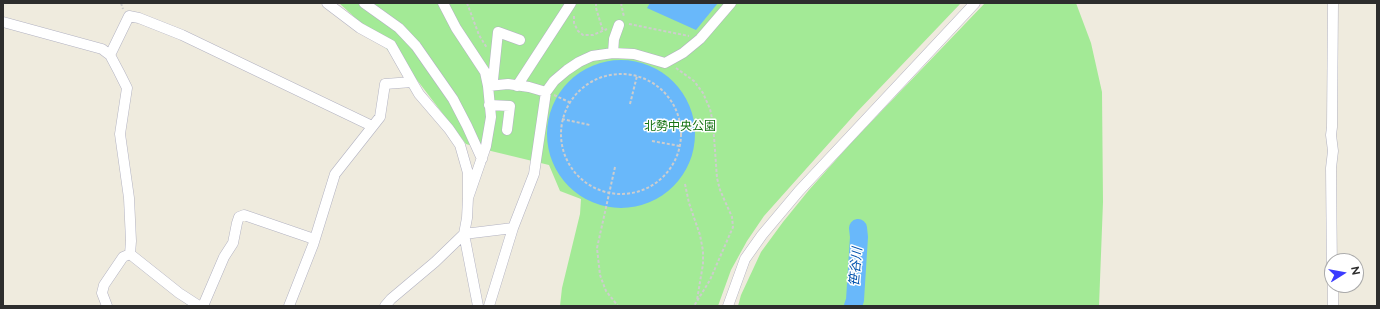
<!DOCTYPE html>
<html>
<head>
<meta charset="utf-8">
<style>
  body { margin:0 }
  #map { position:relative; width:1380px; height:309px; overflow:hidden; background:#efebde; font-family:Raleway,sans-serif }
  canvas { display:block }
  .frame { position:absolute; inset:0; border:4px solid #2d2d2d; pointer-events:none }
  .north { position:absolute; left:1324px; top:253px; width:40px; height:40px; box-sizing:border-box; background:#fff; border:1px solid #ababab; border-radius:50%; rotate:79deg; font-size:11px; font-weight:700; line-height:16px; text-align:center; color:#2d2d2d }
  .north::after { content:''; display:block; margin:auto; width:14px; height:18px; background:#3c3cff; clip-path:polygon(50% 0,100% 100%,50% 72%,0 100%) }
</style>
</head>
<body>
<div id="map">
<canvas width="1380" height="309"></canvas>
<div class="frame"></div>
<div class="north">N</div>
</div>
<script>
const ctx = document.querySelector('canvas').getContext('2d');
ctx.lineJoin = 'round';
function fill(path, color) {
  ctx.fillStyle = color;
  ctx.fill(path, 'evenodd');
}
function shape(rows) {
  const path = new Path2D();
  for (const r of rows) {
    if (r.length === 3) {
      path.moveTo(r[0] + r[2], r[1]);
      path.arc(r[0], r[1], r[2], 0, 2 * Math.PI);
      continue;
    }
    path.moveTo(r[0], r[1]);
    for (let i = 2; i < r.length; i += 2) path.lineTo(r[i], r[i + 1]);
  }
  return path;
}
function strokePath(path, color, width, dash) {
  ctx.strokeStyle = color;
  ctx.lineWidth = width;
  ctx.lineCap = dash ? 'butt' : 'round';
  ctx.setLineDash(dash || []);
  ctx.stroke(path);
}
function write(font, color, halo, rows, align = 'center') {
  ctx.font = font + ' Raleway,"Noto Sans JP",sans-serif';
  ctx.lineWidth = 3;
  ctx.setLineDash([]);
  ctx.textBaseline = 'middle';
  ctx.strokeStyle = halo;
  ctx.fillStyle = color;
  for (const [text, x, y, turn = 0] of rows) {
    ctx.save();
    ctx.translate(x, y);
    ctx.rotate((+turn || 0) * Math.PI / 180);
    ctx.textAlign = isNaN(turn) ? turn : align;
    if (halo) ctx.strokeText(text, 0, 0);
    ctx.fillText(text, 0, 0);
    ctx.restore();
  }
}
const green = shape([
  [339,3,961,3,856,113,764,216,747,241,731,270,718,306,560,306,562,288,580,214,581,199,560,191,549,165,491,151,466,144,417,80,362,24],
  [985,3,1076,3,1091,43,1102,92,1103,202,1099,306,738,306,741,295,761,252,783,222,809,190,851,143]
]);
const water = shape([
  [650,3,718,3,696,30,647,8],
  [621,134,74]
]);
const river = shape([
  [853,306,855,300,859,237,858,228]
]);
const path = shape([
  [121,3,123,9],
  [467,3,479,35,487,48],
  [596,3,596,8,603,31],
  [621,3,624,17],
  [574,16,574,23,578,31,583,35,593,35,607,29],
  [629,24,689,36],
  [676,68,694,81,703,93,710,109,713,123,717,178,720,190,732,217,733,227,710,280,694,306],
  [621,134,60],
  [554,95,569,102],
  [630,104,637,76],
  [562,119,590,125],
  [652,141,680,146],
  [615,167,597,248,600,275,606,291,618,306],
  [685,184,689,203,700,235,703,251,703,264,697,300]
]);
const minor = shape([
  [327,3,360,28,391,45,412,82],
  [364,3,399,28,416,46,453,99,467,126,482,159],
  [443,3,456,28,485,72,488,86,491,117,486,146,468,198,467,218,464,234,478,306],
  [3,22,102,49,110,55,119,72,127,88,120,134,129,198,131,241,130,254],
  [613,53,614,39,619,25],
  [110,55,129,16,139,18,182,35,372,126],
  [488,86,508,84,529,87,546,92,554,81,567,70,579,62,592,56,613,53,634,54,665,63,683,53,700,39,731,3],
  [488,86,493,80,498,32,520,40],
  [517,86,571,3],
  [489,105,510,106,507,130],
  [130,254,179,293,199,306],
  [1332,274,1331,168,1333,151,1331,135,1332,127,1333,3],
  [107,306,102,293,104,285,123,257,130,254],
  [203,306,224,257,233,243,237,223,239,217,244,215,314,239],
  [289,306,313,245,335,174,380,117,385,84,412,82,419,94,449,129,460,145,468,173,468,198],
  [385,306,391,299,435,262,464,234,513,228],
  [489,306,513,228,534,174,546,92],
  [728,306,745,259,762,235,799,191,975,3],
  [1333,306,1333,285]
]);
const parkNames = [
  ["北勢中央公園",680,126]
];
const waterNames = [
  ["笹谷川",856,267,-85]
];
fill(green, '#a3ea96');
fill(water, '#69b8fa');
strokePath(river, '#69b8fa', 18);
strokePath(minor, '#b2b2c1', 11);
strokePath(path, '#cdcdcd', 2, [3, 2]);
strokePath(minor, '#fff', 10);
write('12px', '#167314', '#fff', parkNames);
write('italic 13px', '#0152ad', '#fff', waterNames);
</script>
</body>
</html>
